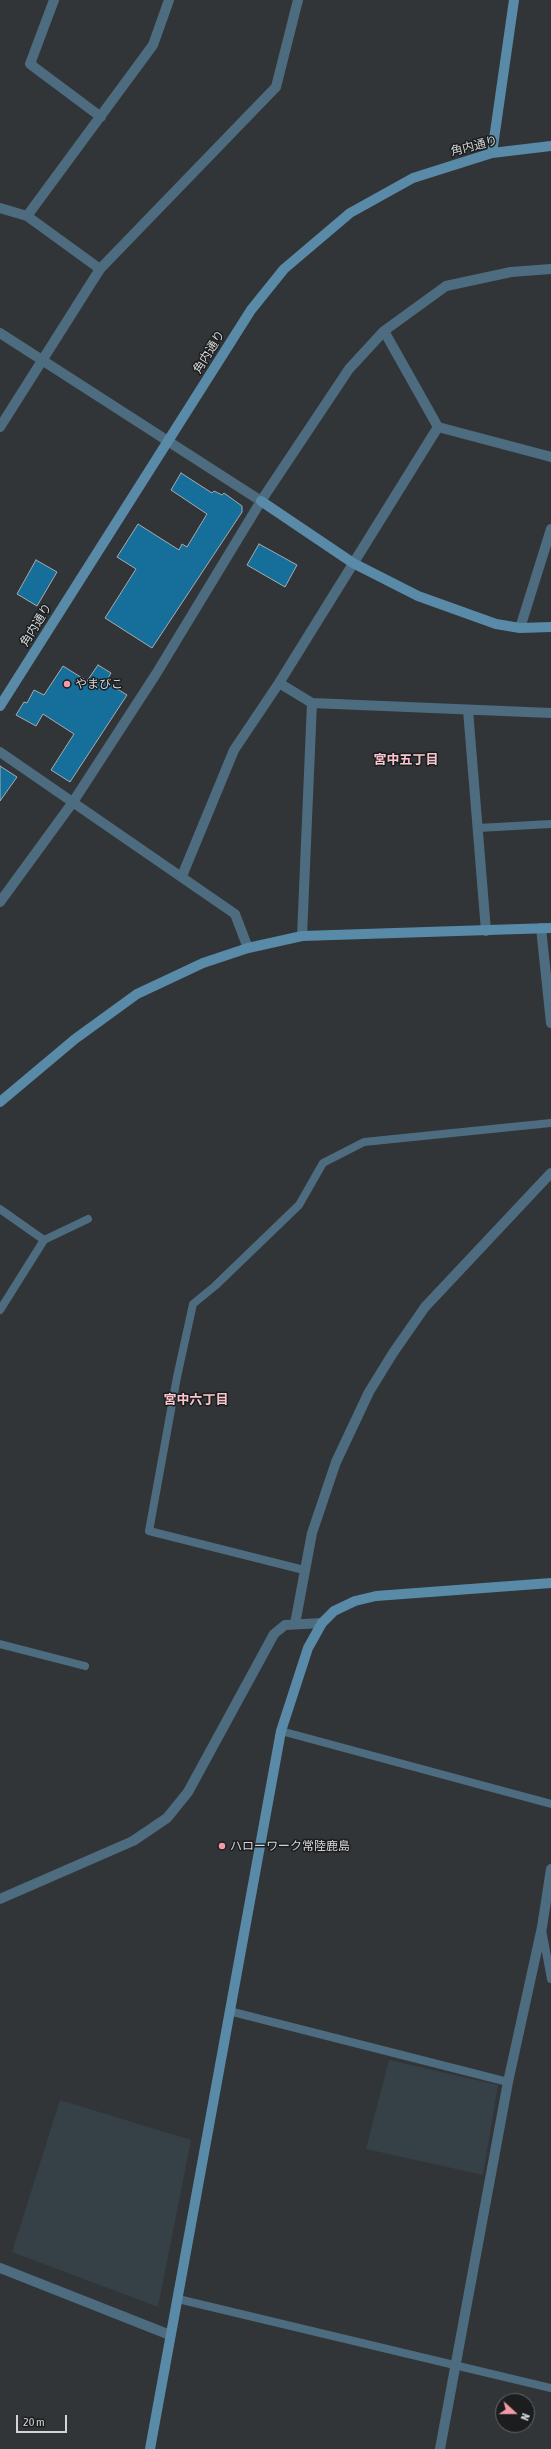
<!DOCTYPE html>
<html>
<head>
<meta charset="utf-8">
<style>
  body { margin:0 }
  #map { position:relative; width:551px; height:2449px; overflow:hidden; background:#313538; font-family:"Asap Condensed",sans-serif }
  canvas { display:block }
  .north { position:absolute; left:495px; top:2393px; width:40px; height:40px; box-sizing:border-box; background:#1b1d1e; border:1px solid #646668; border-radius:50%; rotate:111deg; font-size:11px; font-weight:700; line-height:16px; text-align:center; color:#d2d4d6 }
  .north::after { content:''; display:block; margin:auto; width:14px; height:18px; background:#f39aa9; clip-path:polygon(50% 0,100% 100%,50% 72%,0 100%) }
  .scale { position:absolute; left:16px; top:2415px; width:51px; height:18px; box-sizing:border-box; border:2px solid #d2d4d6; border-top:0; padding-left:5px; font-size:12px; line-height:14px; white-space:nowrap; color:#d2d4d6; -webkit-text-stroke:3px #1b1d1e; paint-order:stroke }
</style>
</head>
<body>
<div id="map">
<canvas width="551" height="2449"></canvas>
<div class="north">N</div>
<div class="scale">20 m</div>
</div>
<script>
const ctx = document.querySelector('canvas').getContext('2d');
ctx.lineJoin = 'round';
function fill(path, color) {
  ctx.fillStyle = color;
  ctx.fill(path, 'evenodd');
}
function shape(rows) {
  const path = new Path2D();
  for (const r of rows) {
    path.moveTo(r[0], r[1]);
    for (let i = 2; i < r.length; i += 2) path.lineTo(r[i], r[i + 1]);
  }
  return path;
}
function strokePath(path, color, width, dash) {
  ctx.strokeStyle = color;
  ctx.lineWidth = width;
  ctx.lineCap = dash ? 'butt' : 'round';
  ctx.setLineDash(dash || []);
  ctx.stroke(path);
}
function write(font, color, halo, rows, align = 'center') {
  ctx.font = font + ' "Asap Condensed","Noto Sans JP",sans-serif';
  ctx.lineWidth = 3;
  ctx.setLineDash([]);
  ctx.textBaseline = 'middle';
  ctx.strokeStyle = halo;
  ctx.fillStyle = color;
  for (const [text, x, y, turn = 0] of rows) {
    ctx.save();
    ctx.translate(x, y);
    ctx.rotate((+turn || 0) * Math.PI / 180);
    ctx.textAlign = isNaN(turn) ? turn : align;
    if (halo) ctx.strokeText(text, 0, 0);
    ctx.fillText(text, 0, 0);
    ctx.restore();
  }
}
const built = shape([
  [389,2060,498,2085,483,2175,366,2149],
  [60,2100,191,2140,158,2307,12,2252]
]);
const building = shape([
  [181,473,212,493,214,491,222,495,224,493,242,506,242,512,152,648,105,618,136,569,117,557,138,524,179,550,182,544,187,547,207,514,171,490,181,473],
  [259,544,297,565,285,587,247,565,259,544],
  [36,560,57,572,37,606,17,594,36,560],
  [98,665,111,673,106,682,127,695,70,782,51,770,74,734,43,714,36,726,16,715,24,702,27,703,34,690,44,695,63,666,87,681,98,665],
  [0,766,17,777,0,801,0,766]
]);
const lane = shape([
  [478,828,551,824],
  [0,1209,44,1240],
  [0,1310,44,1240,88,1219],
  [304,1570,149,1531,177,1377,193,1304,215,1286,299,1205,323,1163,364,1142,551,1123],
  [0,1644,85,1666],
  [281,1731,551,1804],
  [542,1930,551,1979],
  [229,2011,508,2082],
  [178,2299,551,2388]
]);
const street = shape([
  [54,0,30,64,101,117],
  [0,208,27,216,100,269],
  [27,216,153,45,169,0],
  [384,331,438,427,551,457],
  [0,333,261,501],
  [0,427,100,269,276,87,298,0],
  [520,628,551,529],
  [279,683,312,703,551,713],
  [468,710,486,931],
  [0,752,235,914,248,948],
  [182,876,234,750,279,683,438,427],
  [0,902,73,802,156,674,261,501,349,369,384,331,446,286,511,272,551,269],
  [541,928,551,1023],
  [302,936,312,703],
  [295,1624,312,1533,336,1462,369,1392,393,1353,425,1307,551,1173],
  [0,1899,133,1841,167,1818,188,1792,274,1634,285,1625,322,1623],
  [0,2268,170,2335],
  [440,2449,508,2082,542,1927,551,1869]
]);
const secondary = shape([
  [492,153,514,0],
  [261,501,353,563,418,596,496,624,520,628,551,627],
  [0,706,251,310,284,269,350,213,413,178,492,153,551,146],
  [0,1102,75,1039,137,994,203,963,248,948,302,936,551,928],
  [150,2449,281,1731,308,1648,322,1623,334,1611,355,1601,376,1596,551,1583]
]);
const markers = [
  [67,684,4,"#f39aa9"],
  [222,1846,4,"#f39aa9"]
];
const streetNames = [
  ["角内通り",474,146,-14],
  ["角内通り",209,352,-58],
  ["角内通り",36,625,-58]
];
const poiNames = [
  ["やまびこ",75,684],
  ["ハローワーク常陸鹿島",230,1846]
];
const neighbourhoodNames = [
  ["宮中五丁目",406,760],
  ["宮中六丁目",196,1400]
];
fill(built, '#364047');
fill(building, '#166f9a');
strokePath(building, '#a7acaf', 1);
strokePath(lane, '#4e6c7f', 8);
strokePath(street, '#4e6c7f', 10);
strokePath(secondary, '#598aa8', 10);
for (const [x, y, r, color] of markers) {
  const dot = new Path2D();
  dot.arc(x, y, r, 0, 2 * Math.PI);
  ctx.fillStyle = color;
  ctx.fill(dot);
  strokePath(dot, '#1b1d1e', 1.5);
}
write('12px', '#d2d4d6', '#1b1d1e', streetNames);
write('12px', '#d2d4d6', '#1b1d1e', poiNames, 'left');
write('bold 13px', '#fac6cd', '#1b1d1e', neighbourhoodNames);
</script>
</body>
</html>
